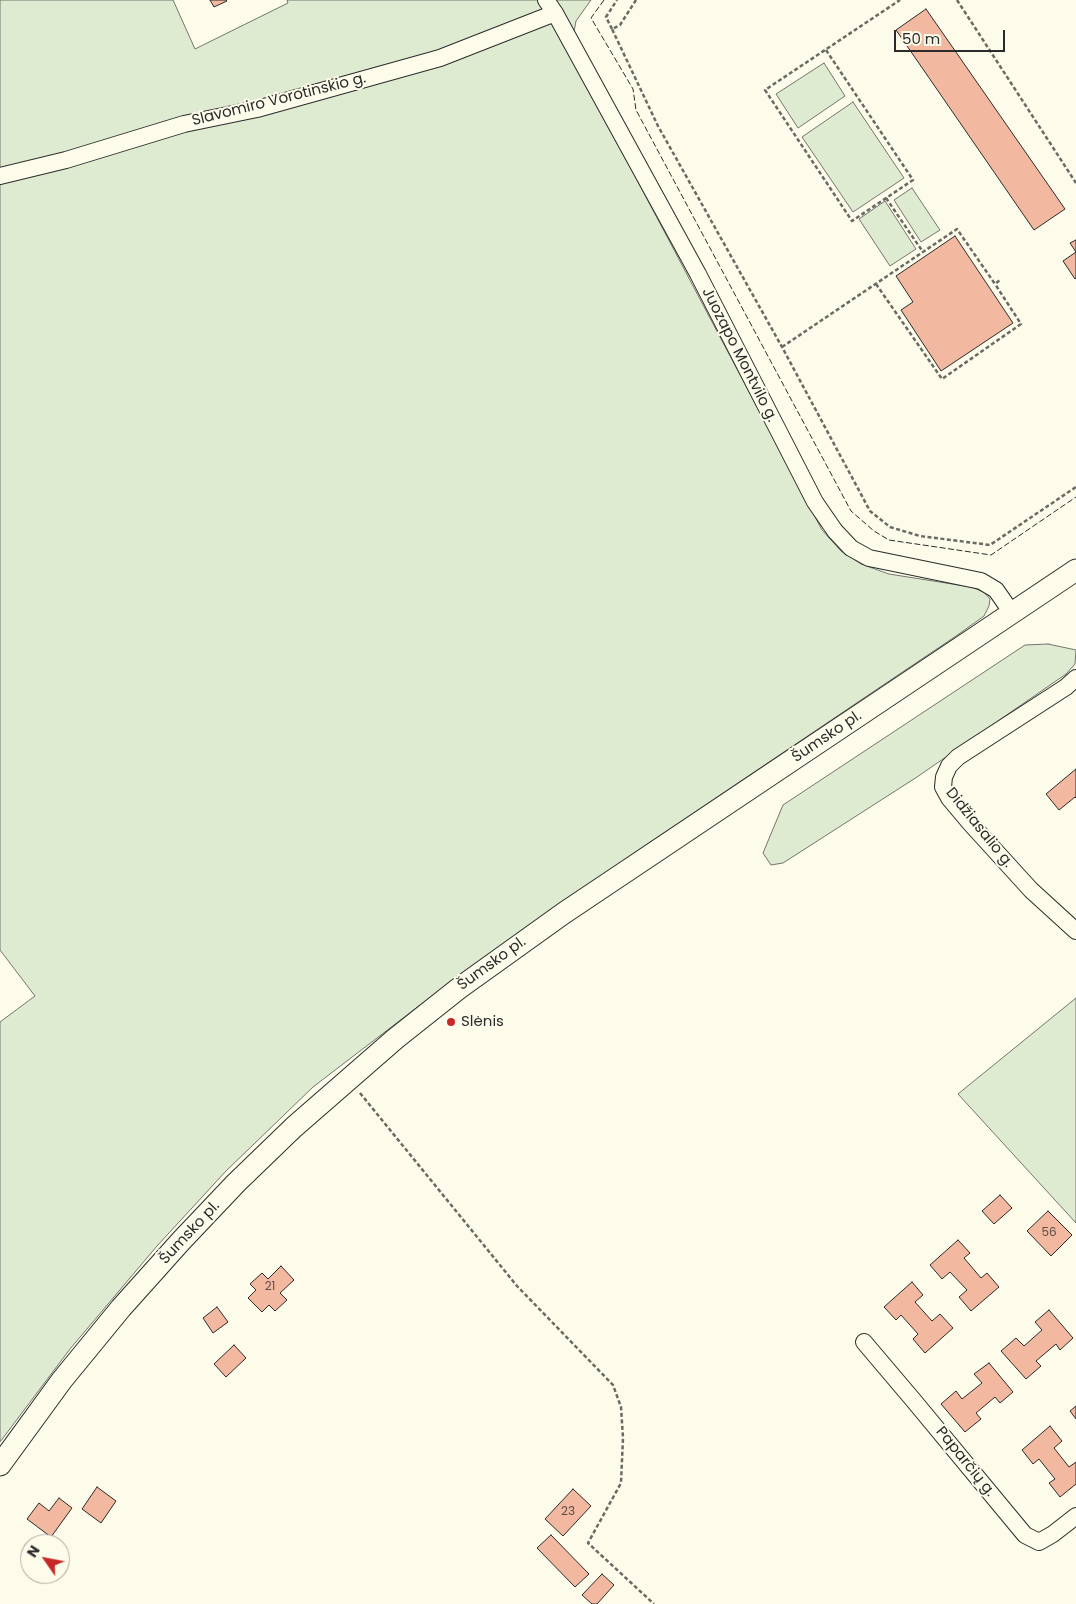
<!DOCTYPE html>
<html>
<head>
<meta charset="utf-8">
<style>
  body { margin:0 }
  #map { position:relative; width:1076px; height:1604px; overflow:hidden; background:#fdfbea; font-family:Poppins,sans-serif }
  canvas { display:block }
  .north { position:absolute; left:20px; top:1534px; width:50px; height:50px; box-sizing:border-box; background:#fdfbea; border:1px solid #a9a89e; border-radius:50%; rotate:303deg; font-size:14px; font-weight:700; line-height:20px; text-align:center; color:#2b2b2b }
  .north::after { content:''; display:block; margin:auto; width:18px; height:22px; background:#c62828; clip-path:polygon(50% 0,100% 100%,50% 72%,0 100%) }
  .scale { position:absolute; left:894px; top:30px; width:111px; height:22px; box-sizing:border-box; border:2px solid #2b2b2b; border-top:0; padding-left:6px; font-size:15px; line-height:18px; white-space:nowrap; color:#2b2b2b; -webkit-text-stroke:4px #fdfbea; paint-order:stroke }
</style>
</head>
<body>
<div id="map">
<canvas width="1076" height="1604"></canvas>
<div class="north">N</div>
<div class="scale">50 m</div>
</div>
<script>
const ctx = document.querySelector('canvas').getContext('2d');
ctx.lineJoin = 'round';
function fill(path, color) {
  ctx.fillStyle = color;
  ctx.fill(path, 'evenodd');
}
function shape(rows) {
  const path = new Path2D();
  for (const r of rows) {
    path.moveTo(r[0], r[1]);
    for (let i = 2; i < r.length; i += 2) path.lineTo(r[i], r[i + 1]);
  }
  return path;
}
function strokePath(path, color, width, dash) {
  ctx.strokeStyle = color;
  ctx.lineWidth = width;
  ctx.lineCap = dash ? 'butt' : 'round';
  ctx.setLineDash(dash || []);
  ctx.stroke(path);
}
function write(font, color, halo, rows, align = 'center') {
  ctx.font = font + ' Poppins,sans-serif';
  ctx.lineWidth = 4;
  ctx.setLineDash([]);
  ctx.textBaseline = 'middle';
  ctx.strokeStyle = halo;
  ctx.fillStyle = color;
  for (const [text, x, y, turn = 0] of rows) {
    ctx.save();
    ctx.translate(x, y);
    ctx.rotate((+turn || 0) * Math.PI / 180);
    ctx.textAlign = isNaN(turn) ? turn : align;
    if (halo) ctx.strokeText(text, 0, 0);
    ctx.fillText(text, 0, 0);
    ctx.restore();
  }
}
const green = shape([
  [0,0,173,0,195,49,288,3,287,0,591,0,576,21,570,53,822,530,841,551,861,564,889,574,971,587,984,592,990,599,989,606,984,616,956,636,640,849,424,1002,313,1087,226,1171,157,1246,70,1349,0,1442,0,1022,35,996,0,950,0,0],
  [824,63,845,96,798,128,776,94,824,63],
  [853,102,904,178,853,212,802,137,853,102],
  [912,188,940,230,921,242,894,200,912,188],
  [885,201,916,249,890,266,859,219,885,201],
  [1048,644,1076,650,1075,664,1066,674,917,777,783,863,771,865,763,853,783,805,1025,645,1048,644],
  [1076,998,1076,1223,958,1094,1076,998]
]);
const building = shape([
  [210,0,226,0,227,1,214,7,210,0],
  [926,9,1065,209,1034,230,896,30,926,9],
  [955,236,1013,323,941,371,901,310,913,302,896,276,955,236],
  [1076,240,1076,252,1070,243,1076,240],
  [1076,252,1076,278,1075,279,1063,261,1076,252],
  [1076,769,1076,798,1075,797,1059,810,1046,794,1076,769],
  [1000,1195,1012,1208,994,1224,982,1211,1000,1195],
  [1048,1211,1072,1235,1051,1256,1027,1231,1048,1211],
  [958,1240,970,1253,964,1258,981,1278,987,1273,999,1287,971,1311,959,1297,967,1290,950,1272,942,1279,930,1265,958,1240],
  [281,1266,294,1280,280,1293,287,1300,275,1311,269,1305,262,1312,248,1298,256,1290,250,1284,262,1273,268,1279,281,1266],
  [912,1282,923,1295,915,1302,932,1321,940,1314,953,1328,925,1353,913,1339,918,1334,901,1315,896,1320,884,1307,912,1282],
  [217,1307,228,1322,213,1333,203,1318,217,1307],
  [1049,1310,1073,1338,1060,1350,1056,1344,1036,1361,1041,1366,1026,1379,1001,1351,1016,1338,1024,1346,1042,1330,1035,1322,1049,1310],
  [234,1345,246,1358,226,1377,214,1364,234,1345],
  [989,1363,1013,1392,1000,1403,995,1397,976,1413,981,1419,965,1432,941,1404,956,1391,962,1399,982,1383,974,1374,989,1363],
  [1076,1406,1076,1419,1070,1411,1076,1406],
  [1050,1426,1062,1441,1054,1448,1069,1467,1076,1462,1076,1484,1060,1497,1049,1483,1055,1479,1039,1459,1033,1464,1022,1450,1050,1426],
  [97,1487,116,1501,101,1523,82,1509,97,1487],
  [573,1489,591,1506,563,1536,545,1519,573,1489],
  [59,1498,72,1508,51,1537,27,1519,39,1503,49,1511,59,1498],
  [551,1535,589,1574,575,1587,537,1548,551,1535],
  [602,1574,614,1585,597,1604,592,1604,582,1595,602,1574]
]);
const path = shape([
  [636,0,620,25,612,29,658,126,782,347,870,511,890,527,920,536,990,545,1076,487],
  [957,0,1076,183],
  [612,29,606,17,617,0],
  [826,50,913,180,852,221,765,90,900,0],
  [886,198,923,252],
  [876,284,942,379,1021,324,995,284],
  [782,347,957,229,995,284,1000,280],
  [360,1093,517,1286,613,1385,621,1407,623,1438,621,1483,588,1543,654,1604]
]);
const minor = shape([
  [546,0,555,13,698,274,815,502,835,531,851,548,869,558,981,581,996,590,1012,613],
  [0,176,66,160,184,124,257,109,440,58,555,13],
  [1076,678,1066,687,958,757,949,766,944,777,943,787,949,798,970,823,1031,890,1076,931],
  [864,1342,914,1401,1025,1535,1039,1542,1053,1534,1076,1516]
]);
const major = shape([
  [0,1465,62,1380,121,1308,181,1241,236,1183,294,1127,395,1039,458,989,564,913,1076,570]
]);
const fence = shape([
  [604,0,591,18,633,89,636,110,851,511,874,531,889,540,991,555,1076,497]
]);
const markers = [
  [451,1022,5,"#c62828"]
];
const numberNames = [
  ["56",1049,1233],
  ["21",270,1287],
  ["23",568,1512]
];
const streetNames = [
  ["Slavomiro Vorotinskio g.",279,100,-14],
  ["Juozapo Montvilo g.",739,355,63],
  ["Šumsko pl.",827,737,-34],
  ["Didžiasalio g.",979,828,51],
  ["Šumsko pl.",492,964,-36],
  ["Šumsko pl.",190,1233,-47],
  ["Paparčių g.",965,1462,51]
];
const poiNames = [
  ["Slėnis",461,1022]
];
fill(green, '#deebd1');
strokePath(green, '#74746e', 1);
fill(building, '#f2b8a0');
strokePath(building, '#2b2b2b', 1);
strokePath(minor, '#2b2b2b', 18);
strokePath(major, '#2b2b2b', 23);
strokePath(path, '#6a6964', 2.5, [4, 2.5]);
strokePath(minor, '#fdfbea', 16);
strokePath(major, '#fdfbea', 21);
strokePath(fence, '#2b2b2b', 1, [6, 2.5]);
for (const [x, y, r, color] of markers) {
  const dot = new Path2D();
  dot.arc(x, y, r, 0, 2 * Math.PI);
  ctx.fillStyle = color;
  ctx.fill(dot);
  strokePath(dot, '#fdfbea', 2);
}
write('12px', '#5d4e48', null, numberNames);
write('15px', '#2b2b2b', '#fdfbea', streetNames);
write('15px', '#2b2b2b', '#fdfbea', poiNames, 'left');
</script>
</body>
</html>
